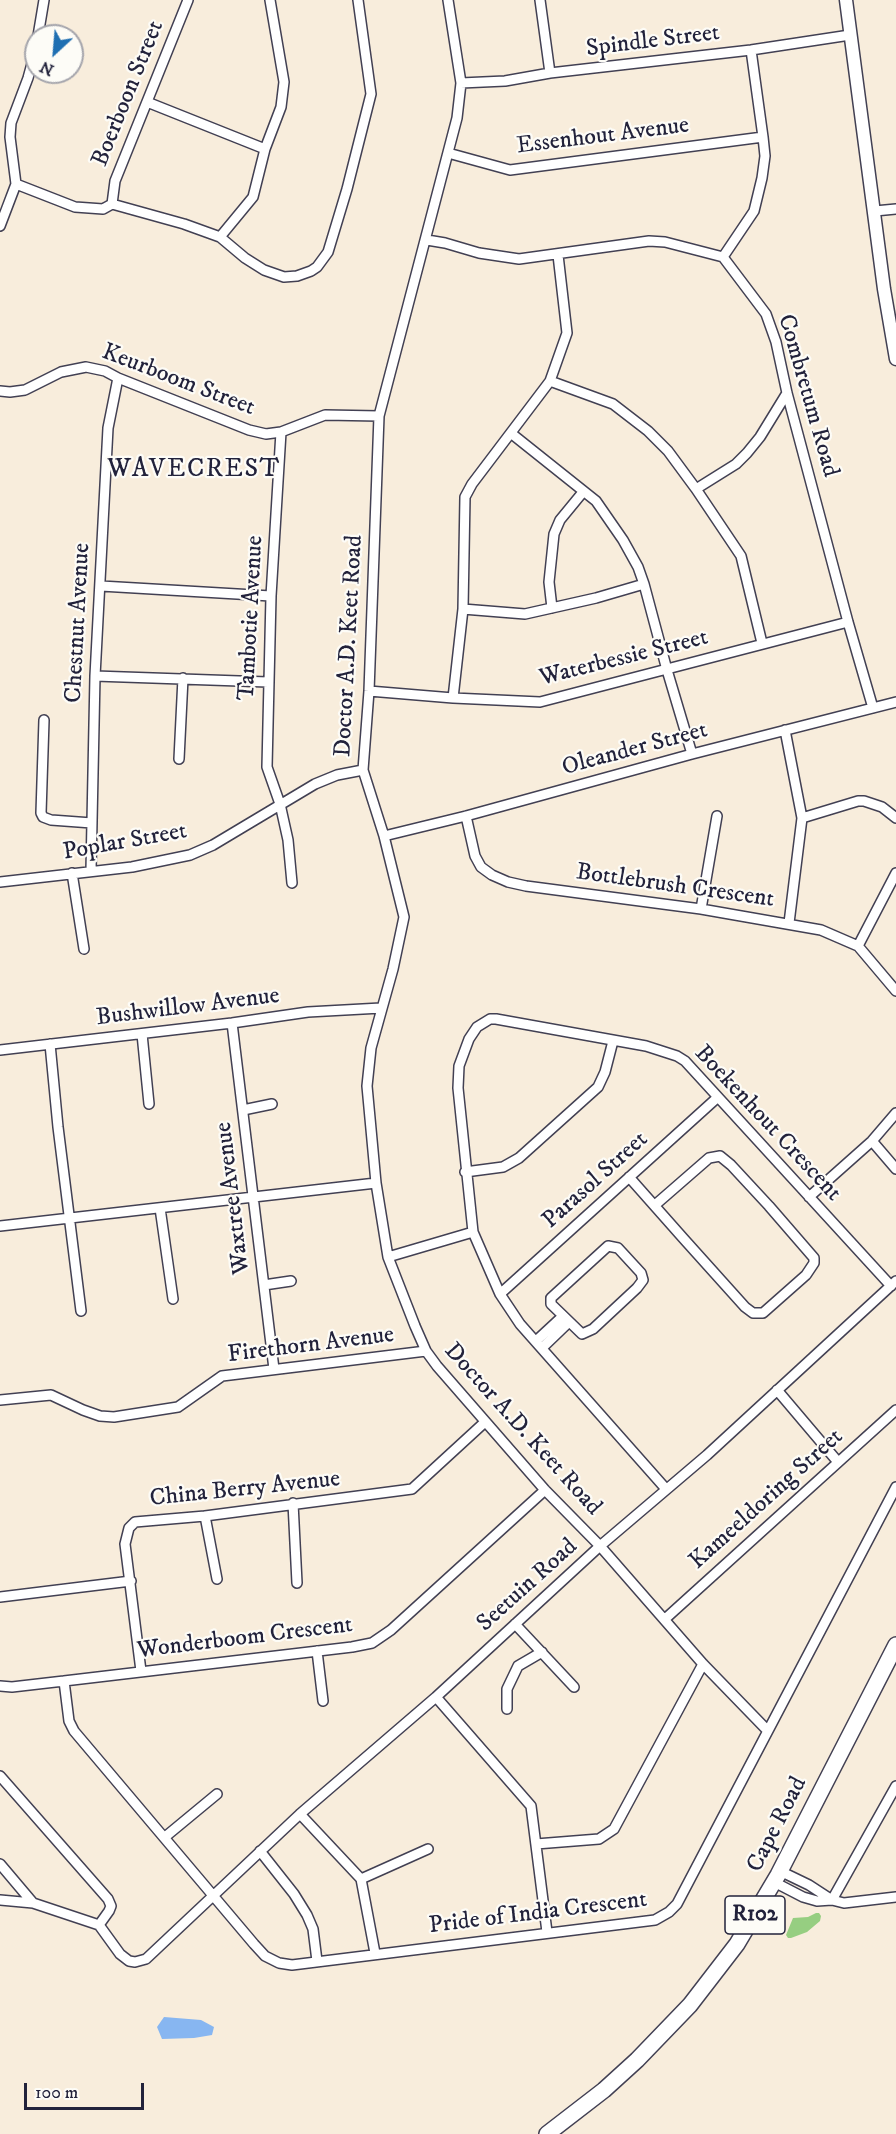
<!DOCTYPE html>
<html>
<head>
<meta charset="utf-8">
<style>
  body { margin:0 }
  #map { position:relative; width:896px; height:2134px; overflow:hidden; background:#f8eddc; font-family:"IM FELL DW Pica",serif }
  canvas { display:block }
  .north { position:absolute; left:24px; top:24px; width:60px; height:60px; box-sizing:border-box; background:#fdfcf7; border:2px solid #a5a5ac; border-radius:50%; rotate:206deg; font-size:16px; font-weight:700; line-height:24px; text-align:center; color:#22223b }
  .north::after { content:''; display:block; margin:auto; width:21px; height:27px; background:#1f6fb2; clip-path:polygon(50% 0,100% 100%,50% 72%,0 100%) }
  .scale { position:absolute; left:24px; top:2083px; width:120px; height:27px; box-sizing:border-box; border:3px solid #22223b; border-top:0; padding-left:8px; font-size:18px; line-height:21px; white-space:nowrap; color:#22223b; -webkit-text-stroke:4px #fdfcf7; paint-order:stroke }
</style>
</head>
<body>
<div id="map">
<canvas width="896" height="2134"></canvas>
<div class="north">N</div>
<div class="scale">100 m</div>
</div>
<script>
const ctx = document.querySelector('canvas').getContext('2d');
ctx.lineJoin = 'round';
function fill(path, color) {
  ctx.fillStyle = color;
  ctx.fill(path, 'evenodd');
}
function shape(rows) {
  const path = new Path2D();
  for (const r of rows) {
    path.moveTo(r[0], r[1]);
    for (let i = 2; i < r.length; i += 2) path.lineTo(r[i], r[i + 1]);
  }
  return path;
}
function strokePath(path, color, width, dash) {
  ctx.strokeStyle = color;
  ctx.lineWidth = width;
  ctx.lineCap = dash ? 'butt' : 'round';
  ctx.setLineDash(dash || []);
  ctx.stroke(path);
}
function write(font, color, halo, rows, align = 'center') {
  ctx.font = font + ' "IM FELL DW Pica",serif';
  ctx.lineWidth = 4.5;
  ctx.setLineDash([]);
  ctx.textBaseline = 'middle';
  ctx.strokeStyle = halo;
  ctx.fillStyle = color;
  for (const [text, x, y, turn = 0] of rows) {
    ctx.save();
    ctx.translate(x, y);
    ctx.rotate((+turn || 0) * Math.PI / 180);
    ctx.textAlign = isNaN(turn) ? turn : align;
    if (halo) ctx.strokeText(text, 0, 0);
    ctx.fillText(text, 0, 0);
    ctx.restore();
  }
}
const green = shape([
  [816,1913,819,1913,821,1916,820,1921,807,1932,791,1938,788,1938,786,1935,793,1918,808,1917]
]);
const water = shape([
  [164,2017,201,2020,214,2027,212,2035,194,2038,162,2039,157,2027]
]);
const minor = shape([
  [448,0,461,83,457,118,379,416,369,691,363,770,384,836,404,917,393,969,371,1048,367,1086,376,1183,388,1257,415,1326,426,1351,437,1366,545,1490,600,1546,703,1664,767,1730],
  [540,0,550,73],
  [38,36,44,0],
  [461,83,505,81,550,73,751,50,850,35],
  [147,102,265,149],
  [448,153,510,170,763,137],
  [16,184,75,207,103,209,112,204,184,224,220,237,245,258,264,270,284,277,297,276,311,271,317,267,328,252,347,189,371,94,358,0],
  [112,204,115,181,188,0],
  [875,211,896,209],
  [0,226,16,184,10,137,11,123,28,78,36,49],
  [220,237,253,197,265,149,281,107,284,82,270,0],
  [427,240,445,243,479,253,519,259,649,241,665,242,723,257,766,314,776,342,787,393,848,622,873,708],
  [723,257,754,211,762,178,765,156,763,137,751,50],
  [550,381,613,404,648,431,668,451,696,489,741,556,762,643],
  [0,391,10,392,25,390,61,372,86,367,105,371,118,378,249,430,266,434,281,432,325,415,379,416],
  [281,432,271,596,267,767,280,804,288,840,292,883],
  [512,434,596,501,623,540,638,567,644,584,667,670,692,754],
  [696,489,736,464,747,453,760,437,787,393],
  [101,586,271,596],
  [552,608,549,582,554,534,560,520,583,492],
  [463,609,525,614,596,598,644,584],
  [95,676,268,682],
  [369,691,453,698,540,702,848,622],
  [453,698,463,609,465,497,472,484,550,381,567,333,558,255],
  [44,720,41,813,43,817,51,820,92,823],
  [785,730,802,818,789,923],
  [179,759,183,678],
  [466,816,475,856,481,867,492,875,508,882,526,886,701,909,821,930,858,946,896,991],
  [802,818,858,801,864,801,882,807,896,818],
  [384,836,466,816,692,754,896,702],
  [91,870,95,676,108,428,118,378],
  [72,873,84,949],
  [0,882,132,867,190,855,213,845,315,784,337,775,363,770],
  [701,909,717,816],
  [858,946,896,873],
  [232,1023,274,1369],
  [142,1034,149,1104],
  [50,1044,58,1127,81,1311],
  [0,1050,232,1023,308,1012,381,1008],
  [243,1110,272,1104],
  [872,1141,896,1169],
  [465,1172,503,1167,519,1158,598,1087,605,1072,613,1041],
  [629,1177,683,1238,745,1307,753,1313,763,1313,806,1275,814,1263,814,1258,769,1206,731,1165,720,1156,709,1158,655,1205],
  [809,1197,872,1141,896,1113],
  [160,1208,173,1299],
  [0,1226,376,1183],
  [608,1246,618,1248,641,1273,643,1280,637,1288,593,1329,582,1334,551,1304,551,1298,608,1246],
  [388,1257,473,1232],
  [264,1285,291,1281],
  [500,1294,718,1097],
  [536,1341,563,1316],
  [542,1348,568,1323],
  [777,1390,838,1462],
  [0,1400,51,1395,83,1410,100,1416,114,1417,178,1407,222,1376,426,1351],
  [666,1489,520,1324,500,1294,473,1232,458,1088,459,1066,469,1039,477,1027,490,1019,496,1019,646,1046,677,1056,685,1061,891,1286],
  [293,1503,297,1583],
  [205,1516,217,1579],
  [0,1597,131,1581],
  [665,1619,896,1410],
  [515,1624,574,1687],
  [317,1651,323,1701],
  [141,1671,125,1544,129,1528,135,1522,205,1516,412,1489,485,1422],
  [64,1681,69,1721,74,1731,254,1944,265,1956,279,1963,292,1965,655,1920,669,1912,677,1904,896,1487],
  [0,1686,12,1687,64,1681,352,1647,372,1643,391,1630,545,1490],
  [436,1697,531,1806,547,1932],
  [507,1709,507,1689,518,1666,542,1652],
  [0,1776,108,1899,111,1906,109,1911,99,1925],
  [300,1814,361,1879,375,1953],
  [165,1837,217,1794],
  [536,1844,599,1839,614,1829,703,1664],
  [260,1851,294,1894,307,1915,313,1929,317,1961],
  [0,1864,33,1903],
  [780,1871,809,1885,832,1900],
  [361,1879,428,1849],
  [774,1882,803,1897,817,1901,832,1900,844,1903,896,1897],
  [0,1900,33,1903,99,1925],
  [832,1900,896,1786],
  [99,1925,120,1954,129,1961,135,1962,146,1959,300,1814,436,1697,600,1546,707,1455,896,1281]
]);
const tertiary = shape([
  [846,0,884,289,896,359]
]);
const primary = shape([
  [547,2134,604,2090,637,2060,690,2005,737,1944,778,1875,896,1645]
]);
const shields = [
  [755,1915,60]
];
const shieldNames = [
  ["R102",755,1915]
];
const streetNames = [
  ["Spindle Street",653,42,-7],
  ["Boerboon Street",129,94,-68],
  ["Essenhout Avenue",603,137,-7],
  ["Keurboom Street",178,381,21],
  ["Combretum Road",807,396,74],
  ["Tambotie Avenue",252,618,-87],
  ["Chestnut Avenue",79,623,-87],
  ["Doctor A.D. Keet Road",350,646,-87],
  ["Waterbessie Street",624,659,-14],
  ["Oleander Street",635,750,-15],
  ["Poplar Street",125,843,-10],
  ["Bottlebrush Crescent",675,887,8],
  ["Bushwillow Avenue",188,1008,-7],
  ["Boekenhout Crescent",767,1124,47],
  ["Parasol Street",596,1181,-42],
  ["Waxtree Avenue",234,1198,-97],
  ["Firethorn Avenue",311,1346,-7],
  ["Doctor A.D. Keet Road",522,1430,48],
  ["China Berry Avenue",245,1490,-6],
  ["Kameeldoring Street",767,1500,-42],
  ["Seetuin Road",528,1586,-42],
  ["Wonderboom Crescent",245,1639,-7],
  ["Cape Road",778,1825,-63],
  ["Pride of India Crescent",538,1914,-7]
];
const neighbourhoodNames = [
  ["WAVECREST",194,471]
];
fill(green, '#96ce81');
fill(water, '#87b6f1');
strokePath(minor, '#424053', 12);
strokePath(tertiary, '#424053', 15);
strokePath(primary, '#424053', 18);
strokePath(minor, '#fff', 9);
strokePath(tertiary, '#fff', 12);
strokePath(primary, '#fff', 15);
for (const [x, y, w] of shields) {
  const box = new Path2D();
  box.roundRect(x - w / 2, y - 19, w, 38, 4.5);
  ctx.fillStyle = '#fdfcf7';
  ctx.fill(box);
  strokePath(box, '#22223b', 1.5);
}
write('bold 22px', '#22223b', null, shieldNames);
write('24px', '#22223b', '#fdfcf7', streetNames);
ctx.letterSpacing = '1.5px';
write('26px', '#22223b', '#fdfcf7', neighbourhoodNames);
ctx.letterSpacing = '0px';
</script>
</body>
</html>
